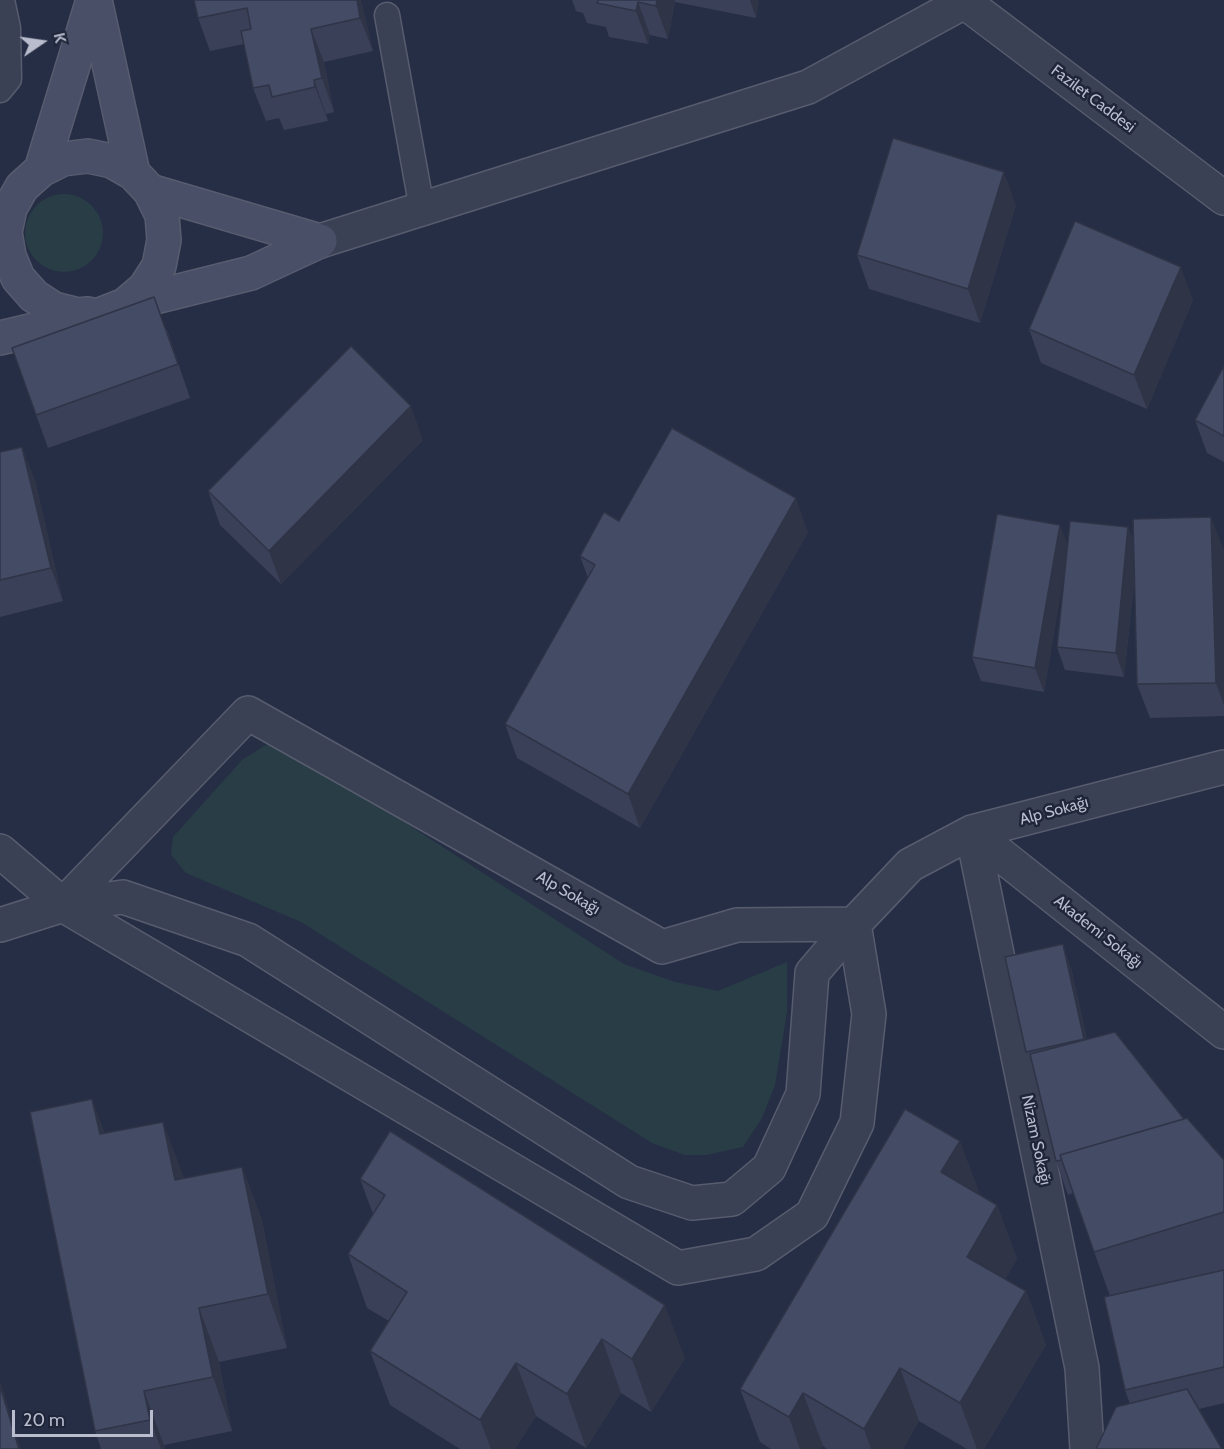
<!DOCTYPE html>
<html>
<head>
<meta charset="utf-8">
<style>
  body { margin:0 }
  #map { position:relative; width:1224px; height:1449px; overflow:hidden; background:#262e45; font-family:Cabin,sans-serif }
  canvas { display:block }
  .north { position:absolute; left:12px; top:12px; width:60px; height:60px; -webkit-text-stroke:4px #1f263a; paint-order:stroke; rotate:77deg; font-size:16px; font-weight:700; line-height:24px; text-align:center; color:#b9bdcd }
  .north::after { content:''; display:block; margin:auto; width:21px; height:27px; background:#b9bdcd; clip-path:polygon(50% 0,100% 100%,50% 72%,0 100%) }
  .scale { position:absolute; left:12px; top:1410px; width:141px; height:27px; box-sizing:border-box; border:3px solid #b9bdcd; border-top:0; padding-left:8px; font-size:18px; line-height:21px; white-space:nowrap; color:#b9bdcd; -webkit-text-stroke:4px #1f263a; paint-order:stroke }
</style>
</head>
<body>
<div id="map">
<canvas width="1224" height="1449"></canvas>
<div class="north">K</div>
<div class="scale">20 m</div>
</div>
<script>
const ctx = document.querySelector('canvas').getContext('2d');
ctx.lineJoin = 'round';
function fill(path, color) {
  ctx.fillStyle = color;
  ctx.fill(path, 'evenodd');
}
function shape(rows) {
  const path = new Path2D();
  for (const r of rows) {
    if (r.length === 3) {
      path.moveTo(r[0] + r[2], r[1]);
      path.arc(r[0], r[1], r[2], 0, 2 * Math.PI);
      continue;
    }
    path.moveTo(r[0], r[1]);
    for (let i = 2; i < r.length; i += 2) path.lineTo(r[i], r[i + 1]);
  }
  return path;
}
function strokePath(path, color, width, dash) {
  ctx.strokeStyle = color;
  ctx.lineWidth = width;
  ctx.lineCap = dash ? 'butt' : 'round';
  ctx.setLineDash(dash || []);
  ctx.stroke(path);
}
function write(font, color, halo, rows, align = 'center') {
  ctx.font = font + ' Cabin,sans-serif';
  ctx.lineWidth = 5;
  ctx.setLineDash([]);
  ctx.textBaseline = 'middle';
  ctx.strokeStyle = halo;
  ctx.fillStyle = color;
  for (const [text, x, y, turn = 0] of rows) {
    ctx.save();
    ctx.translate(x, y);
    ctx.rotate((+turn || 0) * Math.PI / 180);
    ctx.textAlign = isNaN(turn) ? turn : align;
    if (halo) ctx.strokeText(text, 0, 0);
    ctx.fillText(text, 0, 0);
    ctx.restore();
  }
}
const green = shape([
  [64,233,39],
  [276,743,367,798,624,964,675,982,718,991,787,962,787,1012,775,1085,762,1118,743,1147,706,1155,685,1155,652,1143,301,922,186,873,171,855,173,837,242,760,264,746]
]);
const lane = shape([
  [387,15,422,209],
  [0,90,9,79,8,28,2,0]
]);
const street = shape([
  [962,0,1224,198],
  [320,241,808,87,964,2],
  [972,832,1082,1368,1087,1449],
  [972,832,1224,1032],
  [0,851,63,905,248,713,662,947,737,925,854,924,910,865,972,832,1224,767],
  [63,905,678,1268,756,1254,812,1215,857,1123,869,1014,854,924],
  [0,925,63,905,123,897,248,940,629,1182,692,1203,732,1199,769,1168,803,1094,812,973,854,924]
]);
const secondary = shape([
  [95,0,133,173],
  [41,170,93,0],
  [150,191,320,241],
  [10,208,5,232,9,256,18,278,34,296,54,309,78,315,88,314],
  [0,218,10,208,22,187,41,170,63,159,88,156,112,161,133,173,150,191,162,215,164,240,159,266,145,288,125,305,102,314,0,338],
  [127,304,251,273,320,241]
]);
const wall = shape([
  [194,0,362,4,373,51,324,62,334,112,326,114,328,121,284,130,279,118,266,121,253,88,244,44,210,51,198,18],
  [572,0,759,0,756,18,675,2,668,39,650,35,648,44,609,37,606,27,587,23,583,13,576,11],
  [1016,205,980,323,869,289,857,255],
  [1193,300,1147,409,1041,363,1029,329],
  [167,330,190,398,48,448,12,348],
  [1224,366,1224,462,1207,453,1195,420],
  [423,440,281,584,220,525,208,491],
  [0,452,35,480,63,601,0,617],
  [619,521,808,532,640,828,517,758,505,724,588,578,580,556],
  [1128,527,1134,542,1224,550,1224,716,1150,718,1137,684,1135,574,1124,677,1065,670,1057,647,1064,573,1044,692,981,681,972,657,1067,544],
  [1071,968,1087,1039,1184,1119,1224,1160,1224,1403,1199,1409,1130,1404,1125,1390,1110,1296,1073,1193,1068,1195,1056,1161,1035,1075,1026,1052],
  [105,1133,183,1175,184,1179,242,1167,262,1220,287,1348,219,1362,232,1431,164,1445,165,1449,101,1449,95,1431],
  [360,1179,685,1358,651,1412,621,1393,586,1448,536,1416,515,1449,460,1449,390,1405,370,1351,389,1321,367,1308,348,1254,373,1214],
  [979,1195,997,1205,1017,1259,1005,1279,1026,1291,1046,1345,984,1449,967,1449,919,1421,903,1449,827,1449,823,1446,821,1449,771,1449,760,1442,740,1389]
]);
const shadedWall = shape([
  [357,0,361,0,362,4,373,51,360,18],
  [657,0,675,0,675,2,668,39,656,6],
  [750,0,759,0,756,18],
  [638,2,650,35,648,44,636,11],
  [311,29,324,62,334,112,322,78],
  [314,80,326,114,328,121,315,87],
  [1004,172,1016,205,980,323,968,289],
  [1181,267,1193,300,1147,409,1134,375],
  [411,406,423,440,281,584,269,551],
  [22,447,35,480,63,601,51,568],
  [796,498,808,532,640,828,628,794],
  [1211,517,1224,550,1224,705,1216,683],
  [1060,525,1069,548,1044,692,1035,668],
  [1128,527,1137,551,1124,677,1116,653],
  [1063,944,1071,968,1092,1062,1084,1039],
  [92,1099,112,1152,100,1134],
  [163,1122,183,1175,195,1234,175,1180],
  [960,1141,980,1194,941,1172],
  [242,1167,262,1220,287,1348,268,1294],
  [997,1205,1017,1259,987,1310,967,1257],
  [1026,1291,1046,1345,984,1449,977,1449,960,1403],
  [665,1305,685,1358,651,1412,632,1359],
  [199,1308,219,1362,232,1431,213,1377],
  [602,1339,621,1393,586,1448,567,1394],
  [516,1363,536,1416,515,1449,491,1449,480,1420],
  [900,1368,919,1421,903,1449,871,1449,864,1429],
  [0,1381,5,1396,21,1449,19,1449,0,1386],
  [144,1391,164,1445,165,1449,161,1449,150,1420],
  [803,1393,823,1446,821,1449,800,1449,789,1417]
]);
const building = shape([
  [194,0,357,0,360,18,311,29,322,78,314,80,315,87,272,97,269,85,253,88,241,31,251,29,247,8,198,18,194,0],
  [598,0,657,0,656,6,638,2,636,11,597,3,598,0],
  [893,138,1004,172,968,289,857,255,893,138],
  [1075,221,1181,267,1134,375,1029,329,1075,221],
  [154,297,178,364,36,415,12,348,154,297],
  [351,346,411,406,269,551,208,491,351,346],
  [1224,366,1224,436,1195,420,1224,366],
  [672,428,796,498,628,794,505,724,595,565,580,556,604,512,619,521,672,428],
  [22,447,51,568,0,580,0,452,22,447],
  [997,514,1060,525,1035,668,972,657,997,514],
  [1211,517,1216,683,1137,684,1133,519,1211,517],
  [1070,521,1128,527,1116,653,1057,647,1070,521],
  [1063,944,1084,1039,1026,1052,1005,957,1063,944],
  [1115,1032,1184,1119,1060,1155,1062,1160,1056,1161,1030,1054,1115,1032],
  [92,1099,100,1134,163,1122,175,1180,242,1167,268,1294,199,1308,213,1377,144,1391,150,1420,95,1431,30,1112,92,1099],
  [905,1109,960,1141,941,1172,997,1205,967,1257,1026,1291,960,1403,900,1368,864,1429,803,1393,789,1417,740,1389,905,1109],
  [1187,1118,1224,1160,1224,1212,1094,1252,1060,1155,1187,1118],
  [390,1131,665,1305,632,1359,602,1339,567,1394,516,1363,480,1420,370,1351,407,1292,348,1254,385,1195,360,1179,390,1131],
  [1224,1270,1224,1367,1125,1390,1104,1297,1224,1270],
  [0,1386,19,1449,0,1449,0,1386],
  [1187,1389,1222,1449,1096,1449,1116,1407,1187,1389]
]);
const streetNames = [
  ["Fazilet Caddesi",1093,99,37],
  ["Alp Sokağı",1054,811,-15],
  ["Alp Sokağı",568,893,30],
  ["Akademi Sokağı",1098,932,38],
  ["Nizam Sokağı",1036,1140,78]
];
fill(green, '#283d46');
strokePath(lane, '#575c6e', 27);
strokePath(street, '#575c6e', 36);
strokePath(secondary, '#575c6e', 36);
strokePath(lane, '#3b4154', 24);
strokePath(street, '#3b4154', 33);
strokePath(secondary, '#494f67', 33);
fill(wall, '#3a4057');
fill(shadedWall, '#2f3447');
fill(building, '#434b65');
strokePath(building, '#2f3447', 1.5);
write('16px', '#b9bdcd', '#1f263a', streetNames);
</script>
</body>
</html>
